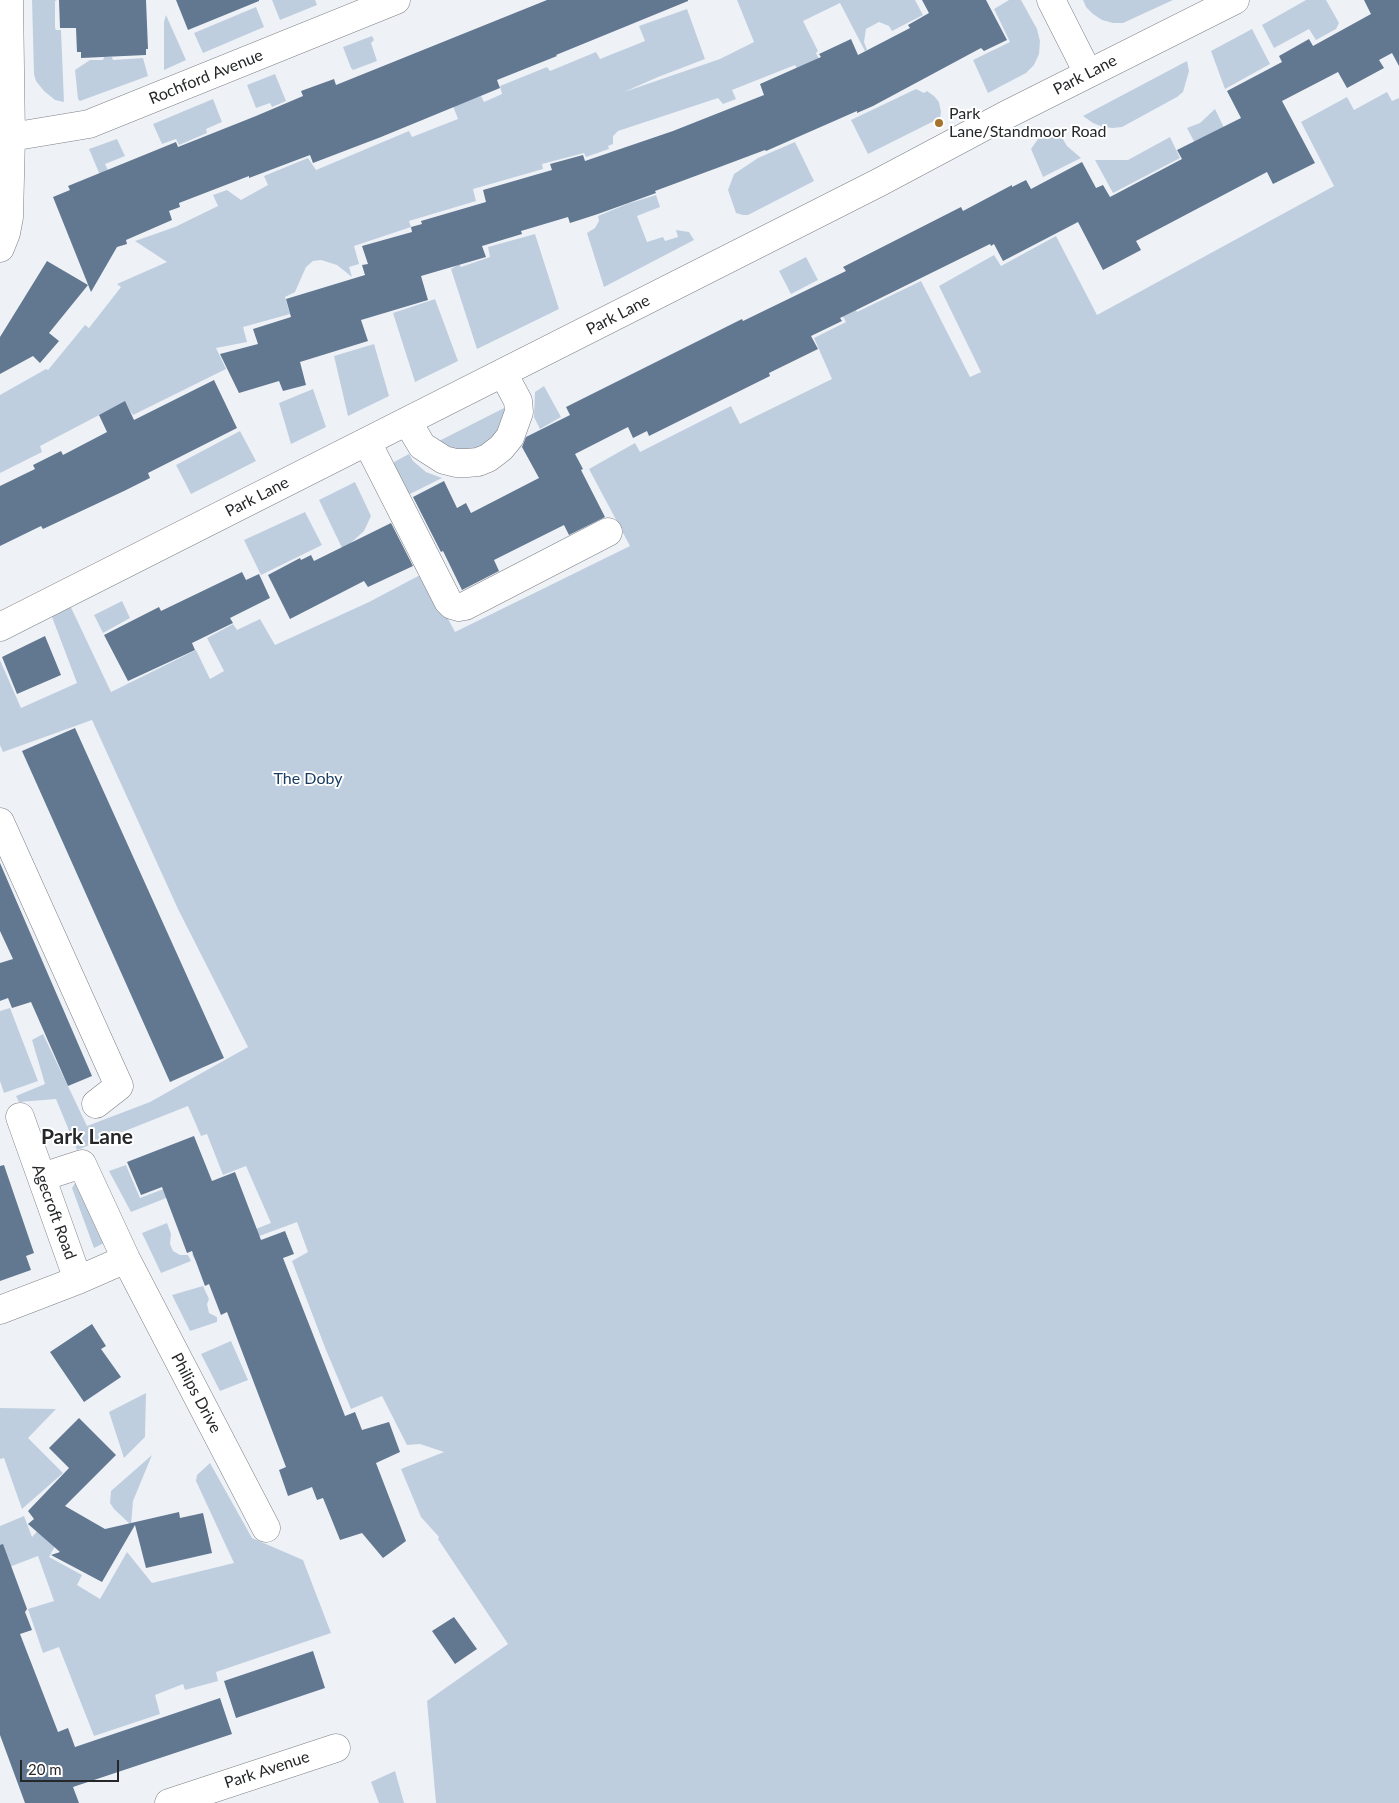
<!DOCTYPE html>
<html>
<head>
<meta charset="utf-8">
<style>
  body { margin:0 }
  #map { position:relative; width:1399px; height:1803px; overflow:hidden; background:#eef2f7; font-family:Lato,sans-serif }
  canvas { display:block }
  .scale { position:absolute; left:20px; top:1760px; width:99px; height:22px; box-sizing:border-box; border:2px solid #252729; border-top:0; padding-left:6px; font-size:15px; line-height:18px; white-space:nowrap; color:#252729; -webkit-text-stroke:4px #fff; paint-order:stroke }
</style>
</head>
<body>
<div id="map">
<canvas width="1399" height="1803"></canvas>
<div class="scale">20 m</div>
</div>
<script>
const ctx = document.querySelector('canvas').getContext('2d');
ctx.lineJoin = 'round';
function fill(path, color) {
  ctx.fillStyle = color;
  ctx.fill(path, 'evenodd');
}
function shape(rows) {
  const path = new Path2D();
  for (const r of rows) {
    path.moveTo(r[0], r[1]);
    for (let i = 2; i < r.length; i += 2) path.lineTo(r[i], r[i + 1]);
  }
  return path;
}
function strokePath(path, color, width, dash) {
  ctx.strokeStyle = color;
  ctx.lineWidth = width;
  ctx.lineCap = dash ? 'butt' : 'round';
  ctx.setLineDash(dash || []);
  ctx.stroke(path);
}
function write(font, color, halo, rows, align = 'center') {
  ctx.font = font + ' Lato,sans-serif';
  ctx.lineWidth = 4;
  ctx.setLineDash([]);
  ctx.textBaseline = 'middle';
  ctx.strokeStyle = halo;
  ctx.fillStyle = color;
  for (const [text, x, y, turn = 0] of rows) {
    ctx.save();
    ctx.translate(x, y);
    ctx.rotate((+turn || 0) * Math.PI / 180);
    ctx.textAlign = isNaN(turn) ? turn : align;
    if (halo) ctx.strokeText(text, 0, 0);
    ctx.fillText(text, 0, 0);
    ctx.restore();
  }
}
const green = shape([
  [32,0,57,0,55,1,55,28,56,30,61,30,64,102,55,100,44,91,36,81,34,74],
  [272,0,315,0,317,5,280,20],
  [737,0,915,0,923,15,892,31,889,26,879,22,866,29,864,42,867,50,865,51,840,3,803,21,818,51,816,53,823,67,801,76,795,65,732,90,736,99,723,104,718,98,618,131,613,136,613,144,608,146,609,149,586,157,584,153,542,164,543,169,473,189,476,201,409,221,411,227,354,246,359,264,349,267,352,277,337,265,321,260,313,261,306,267,295,292,285,297,290,314,243,327,247,342,216,348,226,369,133,415,124,402,40,446,42,452,0,473,0,395,46,369,48,370,85,325,89,328,121,287,117,284,167,262,135,241,175,227,218,206,213,195,227,190,241,200,268,185,264,176,308,158,316,170,409,131,412,137,458,119,453,106,481,96,484,102,502,94,500,86,547,67,550,71,596,52,600,59,645,41,639,26,687,9,705,59,658,77,624,92,720,59,754,42],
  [1009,0,1021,0,1037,29,1040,41,1039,54,1034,65,1026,73,988,93,973,60,1010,42,994,9],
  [1083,0,1173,0,1123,23,1113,23,1102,20,1093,14,1086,7],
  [1306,0,1326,0,1339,23,1336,29,1316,40,1309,29,1274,48,1262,25],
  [256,7,264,27,203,53,194,33],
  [166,15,186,60,164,70,164,22],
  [1252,29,1270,64,1225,89,1211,51],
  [372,36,374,40,371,43,377,61,353,70,351,68,343,47],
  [104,57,112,57,113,60,143,58,148,76,80,101,78,99,75,70,90,60,103,60],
  [1187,61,1189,71,1183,92,1177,97,1122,127,1113,128,1103,127,1093,123,1083,116],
  [275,74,286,101,272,107,270,103,256,108,247,85],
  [916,89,924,93,927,91,934,96,939,102,941,112,940,118,868,154,851,120],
  [1387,92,1392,101,1399,98,1399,1803,436,1803,427,1701,508,1644,438,1539,439,1537,421,1517,401,1469,444,1452,420,1444,407,1445,382,1396,351,1409,326,1350,292,1261,308,1252,297,1222,195,1260,192,1254,271,1223,246,1166,223,1175,207,1134,201,1136,188,1106,77,1150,56,1099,19,1102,16,1096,45,1084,32,1040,43,1034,87,1126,150,1102,248,1047,178,909,92,720,3,752,0,745,0,660,21,708,77,683,49,609,67,599,111,692,196,650,210,679,224,671,207,638,233,624,237,630,260,619,275,645,369,602,424,573,455,632,630,546,589,469,635,443,640,452,731,406,740,424,832,379,814,338,846,322,837,306,850,298,857,312,921,281,970,377,981,372,939,286,994,255,1001,266,1056,236,1097,315,1334,186,1301,122,1347,97,1354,110],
  [213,99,222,122,206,129,207,133,179,145,176,139,162,144,153,124],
  [1215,109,1227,134,1198,149,1187,128,1200,123],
  [1057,129,1067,146,1081,158,1043,177,1031,149,1038,139],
  [1170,137,1180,158,1113,193,1095,160,1128,160],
  [117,139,125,156,105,164,109,172,100,175,89,149],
  [795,142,814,181,748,215,743,215,736,213,728,190,734,174,758,158],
  [656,195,660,207,637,216,647,242,663,237,665,241,678,237,676,230,689,232,694,240,604,287,587,233,595,228,599,221,598,216,627,204],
  [535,234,559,309,477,349,451,269,459,264,461,267,490,257,488,247],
  [806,257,818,280,791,294,779,271],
  [435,299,458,361,415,382,393,313],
  [374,344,389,396,348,416,334,356],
  [544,386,561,417,540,429,534,417,535,392],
  [313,389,326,427,291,444,279,403],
  [506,407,503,424,495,436,481,449,458,451,437,442],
  [240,431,256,461,191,494,176,465],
  [409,454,413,461,426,472,442,478,404,497,391,465,394,462],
  [355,482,371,516,364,531,343,550,319,500],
  [305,512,322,545,261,575,244,540],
  [122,601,130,618,103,633,94,615],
  [10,1008,38,1081,4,1093,0,1081,0,1011],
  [126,1165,140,1198,200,1175,204,1183,131,1212,109,1171],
  [75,1183,77,1183,108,1241,94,1248,72,1188],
  [167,1223,171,1234,170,1244,173,1251,180,1255,188,1255,191,1261,161,1273,142,1233],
  [203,1286,209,1299,207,1304,209,1313,217,1317,217,1322,190,1331,172,1295],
  [231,1341,248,1380,220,1391,201,1354],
  [146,1393,145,1437,124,1458,109,1412],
  [0,1408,56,1409,28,1438,63,1473,22,1509,4,1458,0,1459],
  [152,1455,133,1501,131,1525,114,1509,110,1503,111,1491],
  [210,1463,252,1538,303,1560,331,1633,216,1672,218,1681,185,1690,183,1684,155,1695,160,1714,94,1736,59,1647,43,1653,28,1609,54,1601,38,1556,4,1569,0,1558,0,1526,24,1516,32,1537,44,1524,60,1537,49,1557,82,1575,77,1585,100,1599,127,1552,152,1583,234,1563,196,1481,197,1475],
  [395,1771,404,1803,379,1803,371,1782]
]);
const building = shape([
  [59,0,146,0,148,49,146,49,146,55,81,58,81,52,77,52,76,28,60,28],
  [176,0,259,0,259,1,188,30],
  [547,0,688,0,688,1,556,55,557,56,497,80,500,88,381,137,313,163,310,155,249,178,249,176,179,203,180,207,169,211,172,220,126,240,127,244,117,247,91,292,53,197,70,190,68,186,176,142,178,147,256,116,303,96,301,91,334,79,336,85],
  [922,0,986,0,1007,40,984,51,981,48,873,106,857,113,857,111,766,151,765,150,717,168,655,191,656,193,598,214,570,223,568,217,521,231,522,234,482,246,486,257,421,276,428,300,361,320,368,341,300,362,306,385,283,391,279,381,239,393,220,354,258,344,253,329,291,317,286,299,365,275,362,265,368,264,362,246,412,232,411,227,422,224,421,221,486,202,483,190,552,170,550,164,583,155,585,161,673,131,764,95,760,84,821,57,819,54,851,39,858,55,910,28,908,25,929,13],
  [1364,0,1399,0,1399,66,1392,53,1379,60,1384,68,1347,88,1338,72,1282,101,1315,163,1273,184,1267,172,1136,241,1141,250,1103,270,1078,222,1003,261,994,244,991,246,990,244,840,318,842,321,811,336,818,349,769,373,770,376,649,436,647,431,633,438,628,427,575,454,583,469,581,470,605,517,569,535,564,525,494,560,499,571,462,590,443,551,441,552,413,497,444,481,457,508,466,503,471,513,539,478,522,447,526,437,570,415,566,407,742,319,743,321,846,271,843,267,961,207,963,211,1012,185,1012,187,1026,180,1031,189,1082,162,1096,188,1103,185,1110,197,1182,159,1177,150,1241,118,1227,91,1282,62,1279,56,1309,39,1313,46,1371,14],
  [47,261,88,285,49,333,59,341,40,363,33,356,0,374,0,337],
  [214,380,237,428,148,473,150,478,124,491,43,529,41,526,0,546,0,486,35,469,33,465,61,451,63,455,107,432,99,415,125,401,134,420],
  [391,523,413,566,368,587,364,581,290,619,268,575,300,558,301,560,311,555,314,561],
  [242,572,246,580,259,574,270,598,230,618,233,623,192,643,195,650,128,681,104,635,159,607,161,611],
  [45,636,61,675,17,694,2,657],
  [75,728,224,1058,170,1082,22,751],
  [0,863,92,1076,68,1086,31,1002,12,1008,8,998,0,1001,0,963,13,959,0,931],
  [194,1136,212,1181,235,1172,261,1240,285,1231,294,1254,283,1258,345,1416,355,1412,362,1430,389,1422,400,1452,376,1463,406,1541,383,1558,362,1533,340,1540,323,1498,317,1500,312,1487,288,1496,279,1470,286,1467,227,1312,221,1315,209,1284,205,1286,192,1251,187,1253,162,1187,141,1195,127,1162],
  [4,1165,34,1253,26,1256,31,1270,0,1281,0,1166],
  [92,1324,106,1346,101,1349,121,1377,84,1402,50,1352],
  [79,1418,116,1455,65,1506,105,1529,179,1512,180,1518,203,1513,212,1553,146,1568,135,1525,102,1582,51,1555,60,1552,28,1524,34,1519,28,1511,69,1468,49,1448],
  [3,1544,27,1609,25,1612,32,1630,20,1634,58,1732,68,1728,75,1747,220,1698,232,1734,73,1787,79,1803,25,1803,0,1735,0,1545],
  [454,1617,477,1649,455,1664,432,1631],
  [313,1651,325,1688,236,1718,224,1681]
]);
const minor = shape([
  [1051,0,1088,73],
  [11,137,89,124,396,0],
  [0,248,6,233,9,217,11,137,9,0],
  [407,421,422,446,444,460,456,463,467,463,478,462,488,458,501,448,510,437,519,412,518,401,503,373],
  [367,442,448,601,452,605,459,607,465,606,608,532],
  [0,627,878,183,1004,116,1235,0],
  [0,822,119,1086,96,1104],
  [20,1117,78,1280],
  [42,1177,82,1164,126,1259,266,1528],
  [0,1310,78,1280,126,1259],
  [169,1803,336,1748]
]);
const markers = [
  [939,123,5,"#a5732a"]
];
const streetNames = [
  ["Park Lane",1085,75,-27],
  ["Rochford Avenue",206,77,-22],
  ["Park Lane",618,315,-27],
  ["Park Lane",257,497,-27],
  ["Agecroft Road",54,1212,70],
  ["Philips Drive",196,1393,62],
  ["Park Avenue",267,1770,-18]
];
const poiNames = [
  ["Park",949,114],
  ["Lane/Standmoor Road",949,132]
];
const parkNames = [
  ["The Doby",308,779]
];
const districtNames = [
  ["Park Lane",87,1137]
];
fill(green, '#bfcedf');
fill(building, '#627790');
strokePath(minor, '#7b7f84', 29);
strokePath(minor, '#fff', 28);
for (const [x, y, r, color] of markers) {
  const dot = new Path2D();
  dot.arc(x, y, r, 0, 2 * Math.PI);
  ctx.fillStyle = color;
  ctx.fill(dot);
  strokePath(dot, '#fff', 2);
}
write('16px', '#252729', '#fff', streetNames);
write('16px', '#252729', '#fff', poiNames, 'left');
write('16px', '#1b3d62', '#fff', parkNames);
write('bold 21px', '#252729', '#fff', districtNames);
</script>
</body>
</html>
